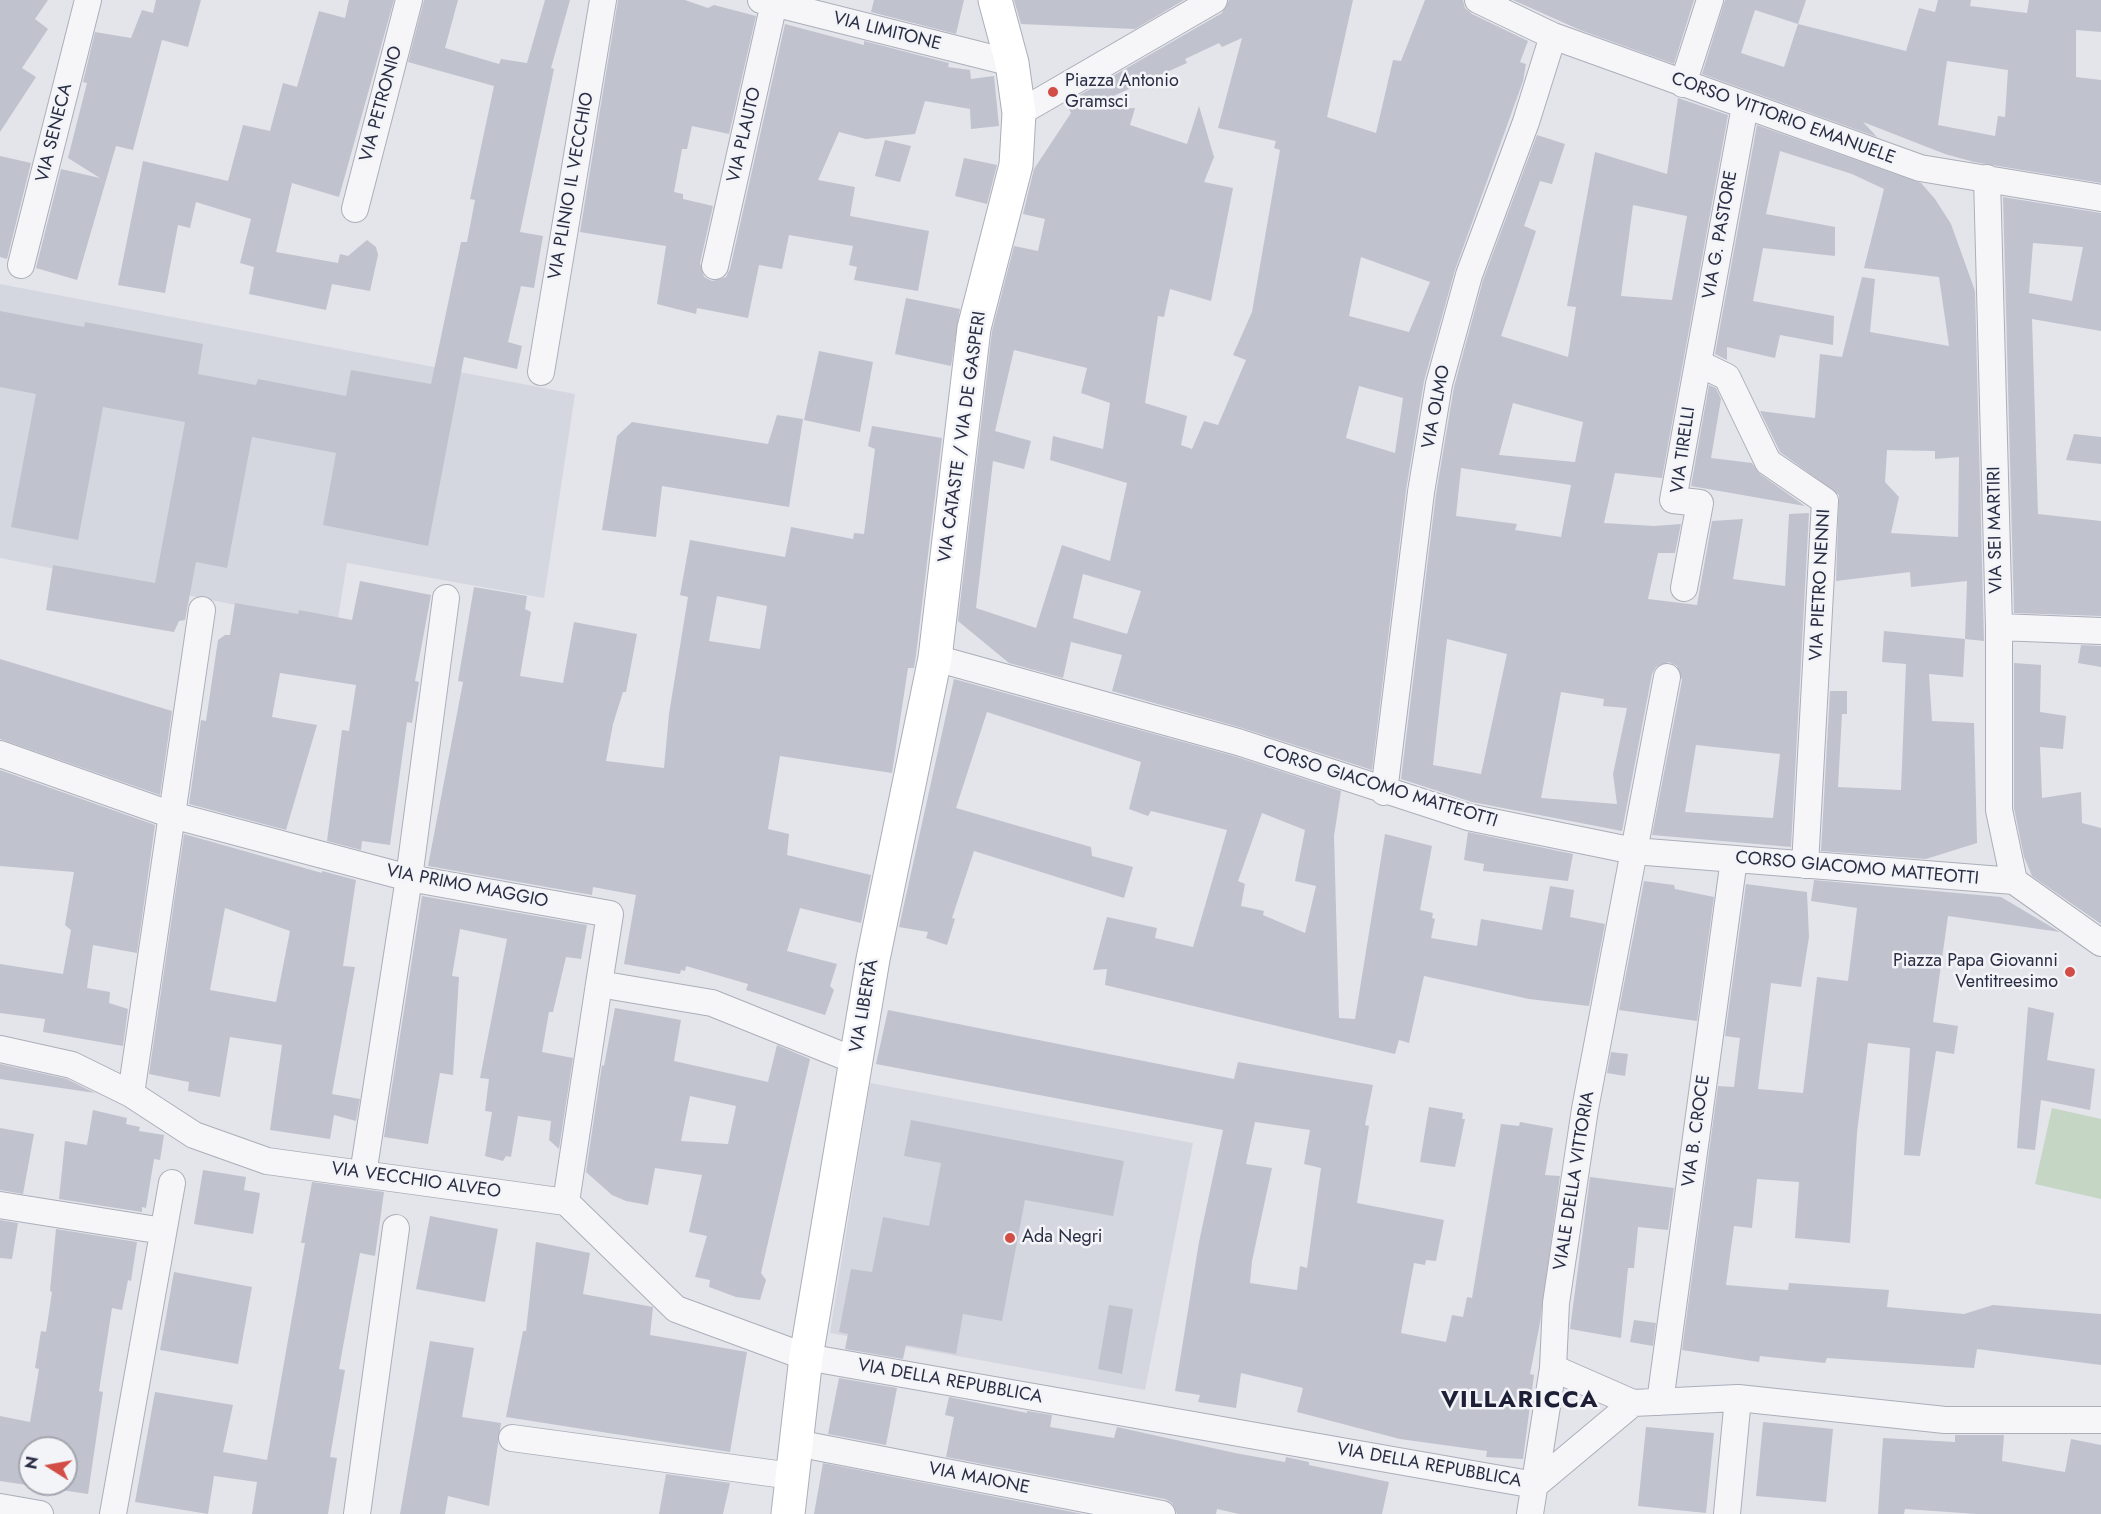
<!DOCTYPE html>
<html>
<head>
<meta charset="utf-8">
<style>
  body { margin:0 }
  #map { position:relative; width:2101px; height:1514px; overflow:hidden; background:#e3e5eb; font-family:Jost,sans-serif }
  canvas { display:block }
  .north { position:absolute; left:18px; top:1436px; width:60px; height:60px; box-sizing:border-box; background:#f3f4f8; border:2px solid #a3a5b0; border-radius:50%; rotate:281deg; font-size:16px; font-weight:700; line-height:24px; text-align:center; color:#2a2e44 }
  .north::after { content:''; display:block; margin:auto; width:21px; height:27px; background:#d24d46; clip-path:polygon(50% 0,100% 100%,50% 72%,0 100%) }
</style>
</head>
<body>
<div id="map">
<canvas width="2101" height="1514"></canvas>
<div class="north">N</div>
</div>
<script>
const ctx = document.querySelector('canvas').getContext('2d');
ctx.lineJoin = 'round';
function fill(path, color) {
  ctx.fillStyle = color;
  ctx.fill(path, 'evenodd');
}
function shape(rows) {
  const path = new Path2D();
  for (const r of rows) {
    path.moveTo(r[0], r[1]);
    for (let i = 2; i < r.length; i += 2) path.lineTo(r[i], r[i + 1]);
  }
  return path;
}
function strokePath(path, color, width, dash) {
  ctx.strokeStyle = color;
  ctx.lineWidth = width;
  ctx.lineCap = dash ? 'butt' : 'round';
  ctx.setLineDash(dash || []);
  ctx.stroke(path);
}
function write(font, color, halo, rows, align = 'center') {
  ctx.font = font + ' Jost,sans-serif';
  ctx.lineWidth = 5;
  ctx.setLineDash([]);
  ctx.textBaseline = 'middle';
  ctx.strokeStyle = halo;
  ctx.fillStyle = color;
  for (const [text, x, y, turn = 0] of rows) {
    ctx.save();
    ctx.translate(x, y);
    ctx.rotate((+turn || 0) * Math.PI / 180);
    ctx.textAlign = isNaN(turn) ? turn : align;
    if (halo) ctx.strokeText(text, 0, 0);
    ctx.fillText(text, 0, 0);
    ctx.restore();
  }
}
const built = shape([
  [0,284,575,394,544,598,347,563,337,625,0,558],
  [870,1083,1193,1143,1145,1390,830,1333]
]);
const green = shape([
  [2052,1108,2101,1119,2101,1199,2035,1184]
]);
const building = shape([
  [0,0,48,0,35,19,48,29,22,68,36,77,0,132],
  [156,0,201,0,188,47,162,40,133,150,116,146,77,280,36,268,61,169,100,178,68,158,87,83,83,82,95,32,131,38,142,10,153,13],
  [349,0,394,0,339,197,292,183,276,252,338,263,340,254,348,256,367,240,376,247,378,255,370,291,332,284,326,310,249,294,254,267,240,263,251,219,196,202,190,228,178,225,165,293,118,285,143,161,228,181,243,125,270,131,283,83,297,87,319,11,345,18],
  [424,0,458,0,445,48,499,64,501,59,527,63,545,0,570,0,551,68,554,69,520,232,543,236,534,288,521,286,508,342,522,346,517,369,464,357,428,546,323,525,336,453,252,437,227,568,196,562,185,620,179,621,174,632,46,610,53,565,155,583,185,422,103,407,78,540,11,527,36,394,0,387,0,311,84,327,85,322,203,344,198,374,256,385,258,379,346,396,351,370,431,384,461,242,467,242,475,200,470,199,494,86,408,62],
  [618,0,685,0,708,8,714,5,756,16,729,134,692,126,687,149,682,149,674,192,683,194,683,199,713,206,700,263,704,277,712,281,726,277,730,269,785,24,864,45,864,41,949,63,948,67,970,70,971,79,994,76,999,126,971,129,970,109,925,101,915,134,866,139,839,132,818,180,855,187,850,216,929,231,918,291,854,280,857,267,849,265,853,246,789,235,782,269,759,265,748,318,697,308,696,314,657,304,666,246,580,232],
  [874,0,964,0,956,34,871,12],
  [1014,0,1184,0,1135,29,1021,24],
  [1229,0,1353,0,1327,117,1376,133,1393,60,1401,61,1425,0,1463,0,1465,8,1472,14,1528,41,1520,62,1526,64,1523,81,1455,270,1424,381,1406,490,1372,770,1242,728,1112,691,1122,655,1071,642,1063,678,1009,663,958,621,992,331,1014,246,1038,251,1045,219,1023,214,1034,169,1071,113,1066,103,1222,13],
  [1242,38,1218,128,1276,141,1274,148,1280,150,1252,312,1233,355,1246,360,1218,425,1204,421,1192,449,1181,445,1187,416,1145,403,1158,316,1164,317,1170,289,1211,301,1233,188,1204,182,1214,157,1199,106,1187,144,1130,125,1135,108,1082,110,1187,63,1185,59,1219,43,1222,47],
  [1361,257,1430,282,1409,332,1349,316],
  [1014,350,1087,368,1081,393,1110,403,1103,449,1053,436,1050,460,1127,483,1110,561,1062,545,1036,628,976,608,993,461,1024,469,1031,441,995,431],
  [1359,386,1403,398,1395,453,1346,438],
  [1083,574,1141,591,1127,634,1073,618],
  [1513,0,1694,0,1674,64,1580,30],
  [1725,0,1806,0,1798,24,1906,51,1919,8,1935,12,1938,0,1971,0,1970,6,2027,13,2029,0,2101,0,2101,32,2076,30,2076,77,2101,80,2101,183,1974,162,1945,154,1863,122,1877,137,1702,74],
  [1755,10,1798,24,1784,67,1741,53],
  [1947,61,2008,70,2005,117,1998,116,1995,136,1938,125],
  [1678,98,1728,115,1662,478,1615,473,1604,523,1654,526,1681,524,1675,553,1658,553,1648,599,1697,605,1712,521,1743,519,1733,579,1785,586,1789,514,1809,513,1791,847,1652,835,1682,680,1677,666,1669,662,1656,667,1652,674,1622,831,1472,802,1401,779,1436,494,1454,387,1483,280,1537,135,1565,144,1552,184,1540,181,1524,226,1536,231,1501,336,1568,357,1576,307,1567,306,1595,152,1667,174],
  [1633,205,1687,216,1672,300,1621,296],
  [1513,403,1583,422,1575,462,1499,455],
  [1461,468,1571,485,1561,537,1515,530,1517,524,1456,516],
  [1447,639,1507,654,1481,774,1433,765],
  [1561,692,1604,699,1603,706,1627,708,1613,774,1617,804,1541,798],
  [1696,745,1780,754,1773,818,1685,812],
  [1757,125,1921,183,1935,199,1951,224,1975,291,1984,641,1965,639,1967,581,1911,587,1910,572,1836,581,1839,495,1780,452,1760,411,1815,418,1820,354,1842,357,1862,277,1875,279,1870,332,1949,346,1939,277,1864,268,1884,189,1852,174,1780,151,1766,214,1835,227,1835,256,1763,248,1753,301,1834,316,1833,345,1780,335,1775,358,1727,347,1727,360,1715,354],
  [1887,450,1935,451,1935,459,1959,457,1958,537,1891,533,1899,497,1885,482],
  [885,140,911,146,900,182,875,176],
  [0,156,31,163,7,259,0,257],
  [964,158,997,165,987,204,955,196],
  [2003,197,2101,213,2101,331,2032,319,2038,514,2101,521,2101,616,2014,613],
  [2033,243,2083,247,2072,301,2029,293],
  [906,298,960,309,951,366,895,354],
  [819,351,873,362,860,432,804,420],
  [1709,385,1716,388,1721,399,1711,458,1752,463,1760,474,1805,506,1691,486],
  [777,415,803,419,789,507,662,486,656,537,602,530,617,436,632,422,768,444],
  [872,426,942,438,916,655,914,668,908,668,892,773,780,756,768,829,789,834,787,855,871,875,861,923,800,908,787,951,837,964,830,986,834,990,825,1015,746,990,748,984,686,966,685,971,681,970,680,974,624,964,636,895,593,887,592,895,428,866,463,682,458,681,474,587,527,596,525,609,531,612,520,676,563,683,574,622,637,634,626,692,623,692,613,724,606,761,664,768,669,714,688,597,680,595,690,540,785,557,791,527,853,539,854,533,864,534,875,449,868,446],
  [717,596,767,606,760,649,709,641],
  [2074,434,2101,437,2101,464,2066,460],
  [360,581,431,595,415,681,419,682,412,723,407,722,390,845,362,841,361,850,327,841,342,730,349,731,356,685,280,673,272,717,317,725,286,830,189,804,201,720,206,721,218,640,225,635,230,635,235,603,298,614,299,610,352,620],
  [1884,631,1965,639,1963,677,1929,674,1932,721,1974,723,1977,843,1926,859,1821,851,1830,691,1847,691,1847,714,1842,714,1838,787,1901,790,1906,664,1882,662],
  [2081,645,2101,646,2101,667,2078,663],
  [0,659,172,711,160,795,0,739],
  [2014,663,2041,665,2040,712,2066,716,2063,749,2040,747,2042,798,2081,792,2082,823,2101,828,2101,924,2032,876,2024,857,2014,808],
  [954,679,1234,756,1341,791,1334,836,1339,1018,1355,1019,1385,834,1432,846,1420,910,1433,913,1432,918,1435,919,1431,938,1477,946,1481,919,1542,930,1550,886,1574,890,1570,917,1605,924,1589,1006,1529,999,1424,976,1409,1043,1399,1040,1395,1054,1105,985,1107,969,1093,970,1107,917,1157,928,1155,938,1193,947,1227,830,1151,811,1148,816,1129,809,1141,762,987,712,956,808,1091,847,1092,856,1133,867,1124,898,974,851,952,918,955,919,947,945,926,938,928,932,899,927],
  [1262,813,1305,830,1295,881,1316,886,1305,933,1263,915,1264,911,1241,906,1245,884,1238,881],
  [0,770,155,825,137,953,93,945,87,988,110,992,109,1003,128,1009,123,1046,43,1032,45,1019,0,1013,0,964,63,974,71,930,65,925,74,872,0,866],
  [1468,832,1573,854,1568,881,1483,871,1484,864,1464,860],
  [184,834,322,873,322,871,356,880,343,966,355,967,332,1094,360,1099,356,1121,334,1115,330,1139,270,1130,282,1045,230,1037,220,1097,188,1091,189,1082,149,1074],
  [225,908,290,931,276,1002,210,990],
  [1814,880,2001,897,2060,932,1948,916,1933,1022,1958,1026,1954,1054,1936,1051,1920,1156,1904,1155,1910,1048,1868,1043,1857,1133,1850,1243,1795,1238,1799,1182,1757,1179,1752,1228,1734,1226,1726,1285,1788,1290,1789,1283,1889,1290,1887,1307,1964,1314,1993,1305,2101,1314,2101,1365,1977,1349,1974,1368,1827,1358,1825,1363,1760,1356,1759,1362,1682,1350,1718,1086,1734,1087,1740,1038,1725,1036,1746,884,1807,892,1809,937,1801,987,1771,983,1758,1089,1803,1093,1817,977,1848,981,1857,908,1811,901],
  [1644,881,1674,885,1675,889,1714,897,1697,1021,1619,1010],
  [422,896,587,925,581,959,566,957,553,1012,549,1012,542,1052,573,1058,559,1149,549,1140,551,1121,518,1116,511,1157,506,1156,503,1161,485,1156,492,1112,485,1111,489,1079,480,1078,507,939,460,929,452,976,459,977,453,1075,440,1073,428,1144,384,1137],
  [2028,1007,2054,1013,2047,1060,2095,1069,2090,1110,2041,1100,2035,1150,2017,1148],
  [615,1008,681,1020,674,1061,768,1082,777,1045,810,1059,761,1273,766,1280,760,1300,736,1297,709,1287,710,1280,695,1277,707,1236,689,1232,702,1175,655,1168,648,1205,626,1201,612,1195,586,1172,602,1065,604,1066],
  [690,1096,736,1106,728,1144,681,1141],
  [888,1010,1234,1079,1238,1062,1373,1085,1365,1125,1369,1126,1357,1203,1444,1220,1436,1261,1426,1260,1425,1265,1414,1263,1401,1333,1446,1342,1452,1315,1463,1317,1467,1297,1472,1298,1501,1124,1519,1126,1520,1122,1553,1128,1545,1175,1560,1176,1540,1323,1530,1374,1534,1375,1523,1459,1486,1457,1487,1451,1400,1439,1297,1412,1303,1388,1241,1373,1236,1408,1198,1402,1200,1395,1175,1391,1199,1242,1223,1130,876,1064],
  [1255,1122,1310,1130,1304,1164,1321,1168,1307,1268,1300,1266,1297,1290,1250,1283,1252,1261,1272,1168,1246,1164],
  [1611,1052,1628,1054,1625,1076,1607,1073],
  [0,1064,67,1079,95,1093,0,1079],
  [1429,1107,1463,1113,1462,1119,1465,1119,1455,1167,1420,1162],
  [93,1110,127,1118,126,1124,140,1127,139,1131,164,1135,160,1160,154,1159,146,1208,142,1207,142,1212,59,1199,65,1141,87,1145],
  [911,1120,1124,1161,1113,1216,1025,1200,1002,1321,963,1314,956,1354,906,1345,903,1359,845,1349,848,1334,839,1332,851,1269,872,1272,883,1217,929,1226,941,1163,904,1156],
  [0,1128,34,1134,23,1194,0,1190],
  [203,1170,246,1177,244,1190,260,1193,253,1234,194,1224],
  [1590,1177,1674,1188,1668,1230,1638,1227,1634,1268,1628,1268,1621,1338,1570,1329],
  [312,1182,384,1192,375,1256,360,1253,339,1369,345,1370,330,1457,337,1458,328,1514,252,1514,257,1482,214,1476,208,1514,135,1502,155,1392,233,1405,223,1452,267,1460,305,1243,301,1243],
  [430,1216,498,1229,485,1302,416,1289],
  [0,1220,18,1223,12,1259,0,1258],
  [56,1229,137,1242,131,1281,128,1280,122,1310,112,1308,99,1391,103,1392,88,1494,0,1481,0,1416,30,1422,39,1369,35,1368,41,1331,46,1332,52,1292,50,1291],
  [30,1448,66,1448,66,1484,30,1484],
  [536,1242,590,1253,583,1294,653,1307,650,1335,747,1352,730,1452,506,1417,523,1331,526,1331],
  [174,1272,252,1287,238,1364,160,1350],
  [1109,1305,1133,1309,1122,1374,1098,1369],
  [1634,1320,1656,1323,1653,1346,1630,1342],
  [430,1341,474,1348,462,1417,501,1423,489,1506,448,1496,445,1514,400,1514],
  [839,1378,897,1388,886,1445,828,1434],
  [949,1397,1027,1413,1027,1411,1052,1415,1050,1427,1114,1438,1117,1427,1235,1453,1285,1462,1286,1457,1309,1462,1309,1465,1389,1482,1382,1514,1239,1514,1217,1509,1216,1514,1177,1514,1172,1503,1165,1499,946,1457,954,1417,945,1415],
  [1763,1422,1833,1429,1826,1502,1756,1496],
  [1646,1427,1714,1433,1706,1513,1638,1506],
  [1955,1435,2004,1435,2002,1461,2065,1472,2071,1439,2101,1445,2101,1514,1977,1514,1905,1509,1904,1514,1878,1514,1883,1438,1955,1442],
  [823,1463,1083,1514,814,1514],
  [666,1474,730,1483,723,1514,659,1514]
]);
const street = shape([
  [761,0,1012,63],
  [1478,0,1553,36,1920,168,2101,198],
  [1683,84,1710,0],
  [1019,113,1214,0],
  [1987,178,1999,627,1999,810,2014,881],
  [355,209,409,0],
  [21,265,88,0],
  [715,266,774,3],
  [1698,363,1727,377,1768,462,1825,501,1805,865],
  [541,372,603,0],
  [1684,588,1700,503,1673,500,1745,106],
  [1999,627,2101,631],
  [935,658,1238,742,1468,817,1634,851,2014,881],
  [0,754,172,815,409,878,610,914,599,984,712,1003,856,1061],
  [1384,792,1421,492,1439,384,1469,275,1526,122,1553,36],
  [2014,881,2101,943],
  [0,1049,72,1065,131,1094,194,1135,267,1161,566,1202,676,1309,806,1357,1535,1485,1633,1403,1738,1398,1945,1420,2101,1420],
  [131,1094,202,610],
  [363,1174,409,878,446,598],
  [566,1202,599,984],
  [0,1205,163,1231],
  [1553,1368,1633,1403],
  [1660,1402,1734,859],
  [512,1438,792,1476],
  [796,1443,1162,1514],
  [0,1507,40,1514],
  [113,1514,172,1183],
  [357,1514,396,1228],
  [1530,1514,1553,1368,1556,1303,1585,1109,1667,677],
  [1727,1514,1738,1398]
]);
const secondary = shape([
  [788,1514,806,1357,873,959,935,658,974,328,1016,165,1019,113,1012,63,995,0]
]);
const markers = [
  [1053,92,6,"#d24d46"],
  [2070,972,6,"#d24d46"],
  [1010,1238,6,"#d24d46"]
];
const streetNames = [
  ["VIA LIMITONE",887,32,14],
  ["VIA PETRONIO",382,104,-75],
  ["CORSO VITTORIO EMANUELE",1783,119,20],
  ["VIA SENECA",55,133,-76],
  ["VIA PLAUTO",745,135,-77],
  ["VIA PLINIO IL VECCHIO",572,186,-80],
  ["VIA G. PASTORE",1721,235,-80],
  ["VIA OLMO",1437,407,-79],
  ["VIA CATASTE / VIA DE GASPERI",963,437,-82],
  ["VIA TIRELLI",1684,450,-82],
  ["VIA SEI MARTIRI",1996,530,-91],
  ["VIA PIETRO NENNI",1821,585,-87],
  ["CORSO GIACOMO MATTEOTTI",1380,787,17],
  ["CORSO GIACOMO MATTEOTTI",1857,869,5],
  ["VIA PRIMO MAGGIO",467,887,11],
  ["VIA LIBERTÀ",865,1006,-80],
  ["VIA B. CROCE",1697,1131,-82],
  ["VIA VECCHIO ALVEO",416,1181,8],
  ["VIALE DELLA VITTORIA",1575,1181,-81],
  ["VIA DELLA REPUBBLICA",950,1382,10],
  ["VIA DELLA REPUBBLICA",1429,1466,10],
  ["VIA MAIONE",979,1479,11]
];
const poiNames = [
  ["Piazza Antonio",1065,82],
  ["Gramsci",1065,103],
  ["Piazza Papa Giovanni",2058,962,"right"],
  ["Ventitreesimo",2058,983,"right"],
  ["Ada Negri",1022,1238]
];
const districtNames = [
  ["VILLARICCA",1520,1401]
];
fill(built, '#d5d7e0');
fill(green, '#c5d6c4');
fill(building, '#c0c2ce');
strokePath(street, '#acaeb9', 28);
strokePath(secondary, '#acaeb9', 35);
strokePath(street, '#f6f6f9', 26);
strokePath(secondary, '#fff', 33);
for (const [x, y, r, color] of markers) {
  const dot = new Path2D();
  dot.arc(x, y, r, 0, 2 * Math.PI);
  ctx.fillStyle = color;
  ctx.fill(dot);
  strokePath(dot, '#f3f4f8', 2);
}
write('18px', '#2a2e44', '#f3f4f8', streetNames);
write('18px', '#2a2e44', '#f3f4f8', poiNames, 'left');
ctx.letterSpacing = '1.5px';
write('bold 24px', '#1c1f35', '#f3f4f8', districtNames);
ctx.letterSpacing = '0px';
</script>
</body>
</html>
